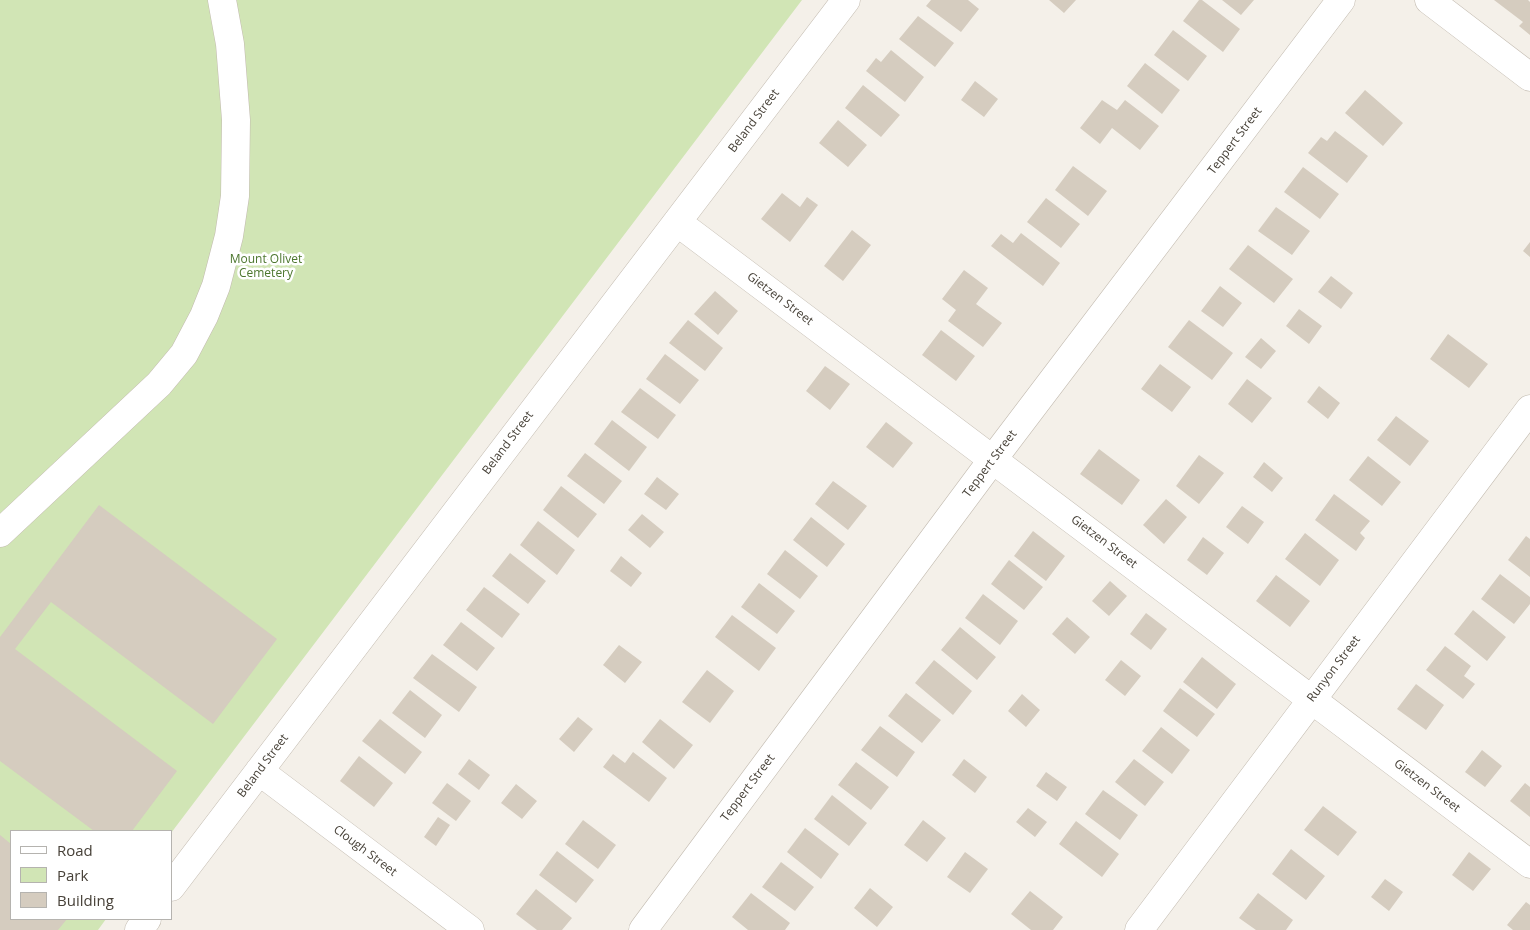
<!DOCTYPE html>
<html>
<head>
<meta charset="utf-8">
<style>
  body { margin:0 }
  #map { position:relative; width:1530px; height:930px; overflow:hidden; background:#f4f0e9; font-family:"Open Sans",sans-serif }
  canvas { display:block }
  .legend { position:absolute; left:10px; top:830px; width:162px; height:90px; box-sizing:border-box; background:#fff; border:1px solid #b5b3af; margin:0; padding:6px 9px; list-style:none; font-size:15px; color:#474138 }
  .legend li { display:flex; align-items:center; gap:10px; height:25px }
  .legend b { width:25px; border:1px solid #b5b3af }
</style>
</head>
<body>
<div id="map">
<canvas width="1530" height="930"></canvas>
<ul class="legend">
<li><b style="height:6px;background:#fff"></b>Road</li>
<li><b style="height:14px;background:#d1e5b5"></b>Park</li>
<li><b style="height:14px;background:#d5ccbf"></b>Building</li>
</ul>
</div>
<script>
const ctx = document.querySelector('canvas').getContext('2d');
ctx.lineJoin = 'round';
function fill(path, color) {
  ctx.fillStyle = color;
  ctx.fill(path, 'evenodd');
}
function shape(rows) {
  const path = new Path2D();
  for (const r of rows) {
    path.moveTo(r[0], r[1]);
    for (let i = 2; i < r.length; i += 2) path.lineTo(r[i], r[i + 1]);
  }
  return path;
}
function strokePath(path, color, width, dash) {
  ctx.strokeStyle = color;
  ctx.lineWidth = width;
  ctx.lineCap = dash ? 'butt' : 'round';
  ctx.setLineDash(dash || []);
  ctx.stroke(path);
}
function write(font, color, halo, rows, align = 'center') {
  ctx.font = font + ' "Open Sans",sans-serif';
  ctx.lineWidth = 5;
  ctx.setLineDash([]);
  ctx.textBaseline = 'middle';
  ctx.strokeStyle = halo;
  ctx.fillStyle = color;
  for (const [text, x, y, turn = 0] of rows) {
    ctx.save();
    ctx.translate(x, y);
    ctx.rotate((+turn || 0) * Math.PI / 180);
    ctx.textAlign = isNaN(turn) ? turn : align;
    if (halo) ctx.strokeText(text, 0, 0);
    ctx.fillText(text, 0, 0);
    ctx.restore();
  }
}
const green = shape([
  [0,0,802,0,171,833,171,831,11,831,11,919,106,919,98,930,0,930]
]);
const building = shape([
  [931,0,968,0,979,9,961,32,926,6],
  [1049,0,1076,0,1064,13],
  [1199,0,1202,0,1240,29,1223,52,1183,21],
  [1222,0,1254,0,1241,15],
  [1494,0,1528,0,1530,2,1530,35,1519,26,1523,22],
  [918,16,954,43,935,67,899,39],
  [1173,30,1207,56,1188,81,1154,55],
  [891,50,924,77,905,102,866,71,876,58,881,62],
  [1145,63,1180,90,1162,114,1127,86],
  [975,81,998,99,984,117,961,100],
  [863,85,900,115,881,137,845,108],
  [1365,90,1403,123,1383,146,1345,113],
  [1102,100,1117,110,1125,100,1159,126,1140,150,1112,128,1100,144,1080,128],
  [838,120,867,145,848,167,819,143],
  [1335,131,1368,156,1347,183,1308,153,1321,137,1327,141],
  [1073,166,1107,191,1088,216,1055,190],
  [1303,167,1339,194,1320,219,1284,192],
  [782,193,800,207,807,197,818,205,790,242,761,219],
  [1046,198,1080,224,1061,248,1027,222],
  [1276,207,1310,231,1292,255,1258,231],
  [852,230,871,245,843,281,824,266],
  [1021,233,1060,263,1043,286,991,246,1001,234,1013,243],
  [1530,242,1530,257,1523,251],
  [1248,245,1293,279,1274,303,1229,269],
  [964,270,988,288,976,304,1002,323,983,347,948,321,956,310,942,299],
  [1331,276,1353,293,1341,309,1318,292],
  [1220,286,1242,303,1223,327,1201,311],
  [715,291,738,311,718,335,694,314],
  [1299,309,1322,326,1309,344,1286,326],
  [688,320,723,348,705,371,669,343],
  [1189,320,1233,353,1212,380,1168,347],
  [941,330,975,356,956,381,922,355],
  [1448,334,1488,364,1469,388,1430,359],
  [1261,338,1276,351,1261,369,1245,357],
  [665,354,699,380,680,404,646,379],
  [1160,364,1191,387,1172,412,1141,389],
  [825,366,850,384,830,410,806,391],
  [1247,379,1272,398,1252,423,1228,404],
  [1319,386,1340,403,1328,419,1307,402],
  [640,388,676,415,658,439,621,412],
  [1396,416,1429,441,1410,466,1377,440],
  [612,420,647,447,629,471,594,444],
  [886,422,913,443,893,468,866,447],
  [1099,449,1140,480,1122,505,1080,474],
  [585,453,622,481,604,504,567,476],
  [1199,455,1224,473,1199,504,1176,486],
  [1368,456,1401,482,1382,506,1349,480],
  [1264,462,1283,478,1272,492,1253,477],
  [657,477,679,494,666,510,644,494],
  [833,481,867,506,848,530,815,504],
  [561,486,597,514,578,538,543,510],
  [1334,494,1370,521,1360,533,1365,538,1356,551,1315,520],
  [1166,499,1187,517,1164,544,1143,525],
  [99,505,277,639,213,724,51,602,15,649,177,771,132,831,94,831,0,761,0,637],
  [1242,506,1264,522,1248,544,1226,527],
  [642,514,664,532,650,548,628,530],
  [811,517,845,544,827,567,793,540],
  [538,521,575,550,557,575,520,545],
  [1033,531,1065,556,1046,581,1014,556],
  [1305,533,1339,560,1320,586,1285,559],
  [1526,536,1530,539,1530,577,1508,560],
  [1203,537,1224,553,1207,575,1187,560],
  [785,550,818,576,800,599,767,574],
  [510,553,546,581,528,604,492,576],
  [621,556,642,573,631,587,610,571],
  [1009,560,1043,587,1024,610,991,584],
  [1500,574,1530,597,1530,604,1514,624,1481,599],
  [1276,575,1310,601,1290,627,1256,601],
  [1110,581,1127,596,1109,616,1092,601],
  [759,583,795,611,777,634,741,607],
  [484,587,520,614,502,638,466,610],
  [983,594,1018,621,1000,645,965,618],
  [1473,610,1506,637,1487,661,1454,634],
  [1146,613,1167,629,1151,650,1130,634],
  [732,615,776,648,759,671,715,637],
  [1067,617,1090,637,1075,654,1052,634],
  [461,622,495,648,477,671,443,645],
  [960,627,996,657,977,680,941,650],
  [619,645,642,662,625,683,603,665],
  [1445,646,1471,666,1464,676,1475,684,1463,699,1426,670],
  [432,654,477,687,459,712,413,678],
  [1202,657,1236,684,1217,709,1183,682],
  [934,660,972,691,953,715,915,683],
  [1121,660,1141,676,1125,696,1105,680],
  [707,670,734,691,710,723,682,702],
  [1416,684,1444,705,1426,730,1397,709],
  [1180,688,1215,714,1197,737,1163,711],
  [410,690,442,715,425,738,392,713],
  [906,693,941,720,922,743,888,716],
  [1022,694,1040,710,1026,727,1008,711],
  [578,717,593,729,574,752,559,739],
  [380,719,422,752,405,774,362,741],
  [660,719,693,745,674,769,642,742],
  [880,726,915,752,897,777,861,750],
  [1161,727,1190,750,1172,774,1142,751],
  [1482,750,1502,766,1485,787,1465,772],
  [633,752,667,778,649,802,603,767,613,754,625,763],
  [359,756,393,783,374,807,340,781],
  [469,759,490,775,479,790,458,774],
  [964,759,987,777,975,793,952,775],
  [1134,759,1164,782,1145,806,1115,782],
  [856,762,889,787,871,810,838,785],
  [1046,772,1067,787,1057,801,1036,786],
  [447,783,471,801,456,821,432,803],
  [1525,783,1530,787,1530,817,1510,801],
  [516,784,537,801,522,819,501,803],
  [1103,790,1138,815,1120,840,1085,814],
  [832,795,867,823,849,846,814,819],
  [1323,806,1357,832,1338,856,1304,830],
  [1028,808,1047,822,1035,837,1016,822],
  [438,817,450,825,436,846,424,837],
  [583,820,616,845,598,869,565,844],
  [923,820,946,838,927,862,904,845],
  [1076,821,1119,854,1102,877,1059,844],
  [805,828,839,854,821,879,787,852],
  [0,835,11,844,11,919,67,919,58,930,0,930],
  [1291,849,1325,876,1306,900,1272,874],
  [557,851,594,880,576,903,539,875],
  [965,852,988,869,970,893,947,877],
  [1469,852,1491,869,1473,891,1452,875],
  [781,862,814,887,795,911,762,887],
  [1385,879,1403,892,1389,911,1371,897],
  [870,888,893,907,877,927,854,908],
  [536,889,572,918,562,930,537,930,516,914],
  [1030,891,1063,917,1053,930,1031,930,1011,914],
  [751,893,790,923,785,930,748,930,732,917],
  [1258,893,1293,920,1286,930,1256,930,1239,918],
  [1526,902,1530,905,1530,930,1513,930,1507,925]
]);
const minor = shape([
  [1429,0,1530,77],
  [677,222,1530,864],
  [0,533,159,384,184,354,204,316,216,286,229,236,235,196,236,120,230,44,222,0],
  [259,771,470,930],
  [171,887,846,0],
  [139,930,147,919],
  [643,930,993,459,1341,0],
  [1139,930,1530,409]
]);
const streetNames = [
  ["Beland Street",754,121,-53],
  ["Teppert Street",1235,141,-53],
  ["Gietzen Street",780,299,37],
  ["Beland Street",508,443,-53],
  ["Teppert Street",990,464,-53],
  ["Gietzen Street",1104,542,37],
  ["Runyon Street",1334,669,-53],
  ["Beland Street",263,766,-53],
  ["Gietzen Street",1427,786,37],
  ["Teppert Street",748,788,-53],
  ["Clough Street",365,851,37]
];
const parkNames = [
  ["Mount Olivet",266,260],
  ["Cemetery",266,274]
];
fill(green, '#d1e5b5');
fill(building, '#d5ccbf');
strokePath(minor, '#c2baaf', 29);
strokePath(minor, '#fff', 28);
write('12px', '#474138', '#fff', streetNames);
write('12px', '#4c762e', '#fff', parkNames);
</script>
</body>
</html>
